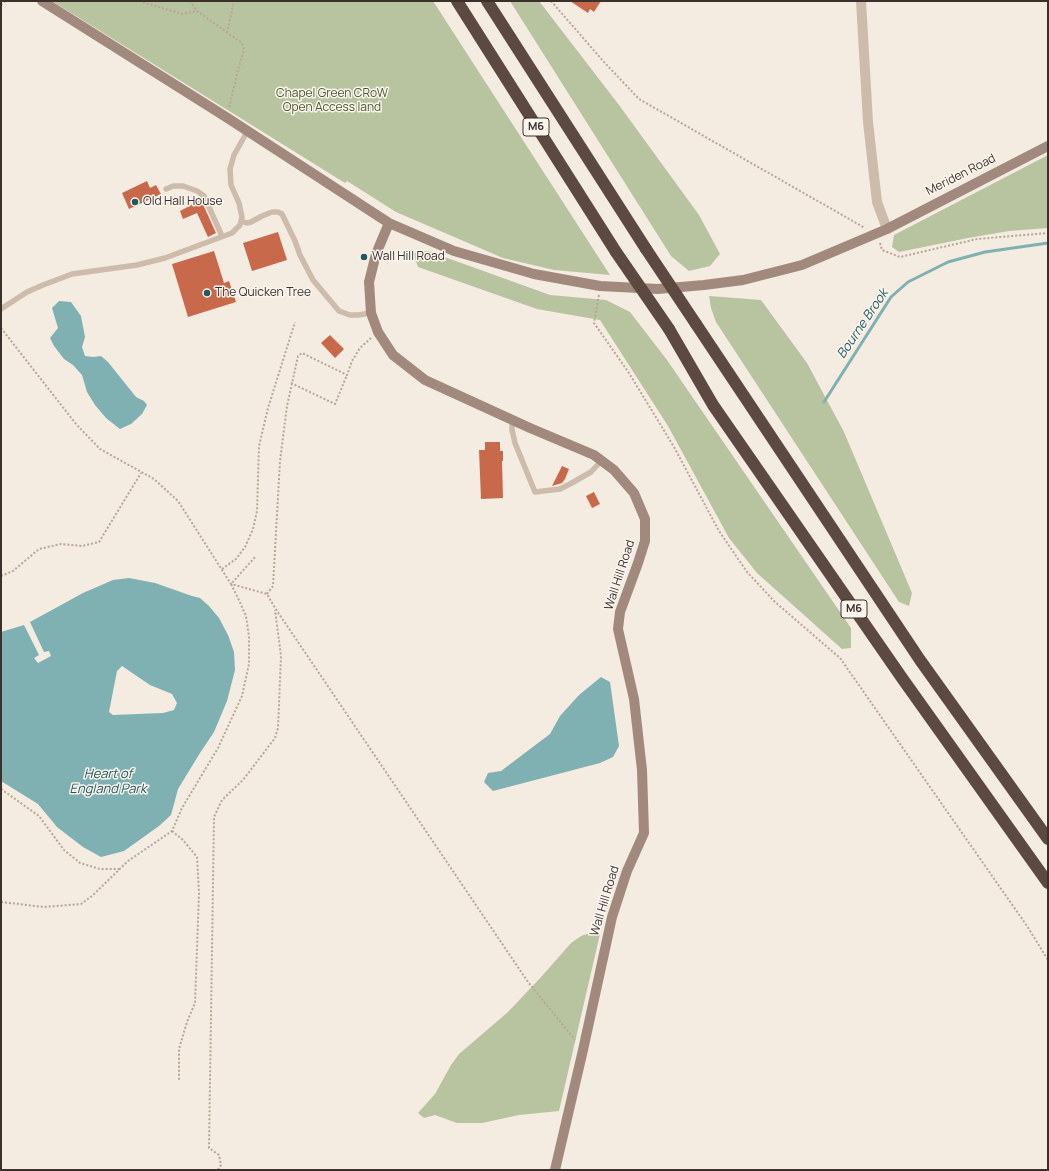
<!DOCTYPE html>
<html>
<head>
<meta charset="utf-8">
<style>
  body { margin:0 }
  #map { position:relative; width:1049px; height:1171px; overflow:hidden; background:#f4ebe1; font-family:Manrope,sans-serif }
  canvas { display:block }
  .frame { position:absolute; inset:0; border:2px solid #3b302b; pointer-events:none }
</style>
</head>
<body>
<div id="map">
<canvas width="1049" height="1171"></canvas>
<div class="frame"></div>
</div>
<script>
const ctx = document.querySelector('canvas').getContext('2d');
ctx.lineJoin = 'round';
function fill(path, color) {
  ctx.fillStyle = color;
  ctx.fill(path, 'evenodd');
}
function shape(rows) {
  const path = new Path2D();
  for (const r of rows) {
    path.moveTo(r[0], r[1]);
    for (let i = 2; i < r.length; i += 2) path.lineTo(r[i], r[i + 1]);
  }
  return path;
}
function strokePath(path, color, width, dash) {
  ctx.strokeStyle = color;
  ctx.lineWidth = width;
  ctx.lineCap = dash ? 'butt' : 'round';
  ctx.setLineDash(dash || []);
  ctx.stroke(path);
}
function write(font, color, halo, rows, align = 'center') {
  ctx.font = font + ' Manrope,sans-serif';
  ctx.lineWidth = 3;
  ctx.setLineDash([]);
  ctx.textBaseline = 'middle';
  ctx.strokeStyle = halo;
  ctx.fillStyle = color;
  for (const [text, x, y, turn = 0] of rows) {
    ctx.save();
    ctx.translate(x, y);
    ctx.rotate((+turn || 0) * Math.PI / 180);
    ctx.textAlign = isNaN(turn) ? turn : align;
    if (halo) ctx.strokeText(text, 0, 0);
    ctx.fillText(text, 0, 0);
    ctx.restore();
  }
}
const green = shape([
  [52,1,175,1,182,2,182,1,433,1,610,275,554,270,503,258,396,212,347,181,345,183],
  [510,1,539,1,619,105,699,215,720,254,710,266,689,271,671,256],
  [1048,155,1048,228,1009,231,968,238,899,252,892,247,894,235],
  [428,251,550,295,606,300,630,312,667,360,851,628,851,648,842,649,757,573,729,538,668,426,600,320,537,309,418,267,413,253],
  [709,296,761,300,807,363,844,432,912,593,909,606,899,602,716,322,711,308],
  [590,933,600,934,559,1111,519,1115,482,1123,457,1123,435,1115,424,1118,418,1113,435,1094,451,1065,459,1054,508,1012,542,976,571,943,581,936]
]);
const water = shape([
  [59,301,71,302,81,316,85,337,82,347,85,356,93,357,101,356,108,362,136,397,144,401,147,405,142,414,131,424,120,429,106,418,95,405,87,392,82,375,73,365,64,359,54,346,50,338,58,328,52,308],
  [129,578,155,583,192,596,200,598,209,606,219,618,228,635,234,652,235,670,227,701,214,732,200,753,178,789,171,815,159,826,124,851,101,857,83,847,57,827,38,804,1,781,1,632,24,625,39,655,34,658,38,663,51,656,49,651,44,652,30,622,83,593,113,580],
  [122,666,150,685,172,694,177,703,174,710,163,713,113,715,109,712,117,671],
  [601,677,610,682,619,746,613,757,600,763,493,791,484,782,488,773,501,771,550,734,560,716,579,695]
]);
const stream = shape([
  [824,402,891,297,908,282,948,262,985,252,1048,243]
]);
const building = shape([
  [570,1,601,1,594,12,590,9,588,13],
  [147,181,150,188,156,185,161,194,129,209,122,193],
  [201,200,216,233,208,237,197,213,183,219,180,211],
  [278,232,287,260,252,271,243,243],
  [214,251,224,283,229,281,236,302,188,317,172,264],
  [330,335,344,349,335,358,321,343],
  [485,442,500,442,500,451,503,451,503,461,502,461,503,498,481,499,479,450,485,450],
  [562,466,569,469,565,479,562,483,552,486],
  [594,492,600,504,592,508,586,496]
]);
const path = shape([
  [139,1,182,14,197,11],
  [190,1,197,11,242,43,244,50,239,66,229,108],
  [551,1,604,62,639,99,865,228],
  [1,5,5,1],
  [227,33,234,1],
  [880,243,882,250,900,257,977,239,1048,233],
  [599,295,594,323,629,373,674,447,719,531,747,572,775,602,840,658,1027,926,1048,960],
  [1,328,76,424,100,449,154,479,178,501,231,584,267,594,275,608,528,982,575,1040],
  [291,383,335,404,347,375],
  [222,569,236,559,245,547,253,529,257,511,259,446,268,408,295,322],
  [1,576,13,571,39,549,61,544,82,546,99,542,141,473],
  [267,594,273,586,280,461,287,406,298,356,302,353,347,375,352,361,360,348,371,338],
  [1,789,39,816,64,850,80,863,100,869,121,869],
  [172,831,183,840,197,857,199,893,195,1003,187,1022,179,1049,179,1081],
  [1,902,44,907,81,904,92,896,128,861,172,831,182,808,218,748,242,696,249,664,249,637,246,616,238,598,231,584,256,556],
  [218,1170,221,1165,219,1155,209,1148,214,817,222,800,243,780,275,738,278,728,281,656,275,610]
]);
const lane = shape([
  [166,189,173,186,183,186,197,191,204,196,222,236],
  [241,221,247,223,251,222,262,216,272,212,278,212,282,214,295,241,300,255,313,280,339,311,350,315,358,315,371,313],
  [1,309,27,292,43,285,72,274,137,265,165,258,232,233,240,225,242,217,239,203,231,185,230,169,234,155,247,132],
  [512,420,512,430,515,443,535,492,560,489,570,484,591,472,601,461]
]);
const street = shape([
  [861,1,868,122,877,202,887,229]
]);
const secondary = shape([
  [42,1,226,117,389,223,454,251,534,274,600,286,658,289,704,285,743,280,802,265,887,229,1048,146],
  [389,223,376,254,369,282,371,313,378,332,393,355,425,380,530,428,594,455,614,470,634,493,645,519,645,541,638,563,620,612,618,629,634,699,642,770,644,833,627,871,612,917,583,1050,555,1170]
]);
const highway = shape([
  [457,1,616,252],
  [487,1,646,249],
  [696,324,920,660,1048,839],
  [669,329,713,405,902,678,1048,883]
]);
const highwayBridge = shape([
  [646,249,696,324],
  [616,252,669,329]
]);
const markers = [
  [135,202,4,"#1f5a5e"],
  [364,257,4,"#1f5a5e"],
  [207,293,4,"#1f5a5e"]
];
const shields = [
  [536,127,26],
  [854,609,26]
];
const shieldNames = [
  ["M6",536,127],
  ["M6",854,609]
];
const parkNames = [
  ["Chapel Green CRoW",332,94],
  ["Open Access land",332,108]
];
const streetNames = [
  ["Meriden Road",961,175,-27],
  ["Wall Hill Road",620,575,-72],
  ["Wall Hill Road",605,901,-73]
];
const poiNames = [
  ["Old Hall House",143,202],
  ["Wall Hill Road",372,257],
  ["The Quicken Tree",215,293]
];
const waterNames = [
  ["Bourne Brook",863,324,-56],
  ["Heart of",108,774],
  ["England Park",108,789]
];
fill(green, '#b8c4a0');
fill(water, '#7fb0b2');
strokePath(stream, '#7fb0b2', 3);
fill(building, '#c8694b');
strokePath(path, '#b9a596', 2, [2, 2]);
strokePath(lane, '#cdbbac', 5.5);
strokePath(street, '#cdbbac', 10);
strokePath(secondary, '#a18a7d', 10);
strokePath(highway, '#5c4a42', 12);
strokePath(highwayBridge, '#5c4a42', 12);
for (const [x, y, r, color] of markers) {
  const dot = new Path2D();
  dot.arc(x, y, r, 0, 2 * Math.PI);
  ctx.fillStyle = color;
  ctx.fill(dot);
  strokePath(dot, '#fbf5ee', 1.5);
}
for (const [x, y, w] of shields) {
  const box = new Path2D();
  box.roundRect(x - w / 2, y - 9, w, 18, 3);
  ctx.fillStyle = '#fbf5ee';
  ctx.fill(box);
  strokePath(box, '#3b302b', 1);
}
write('bold 11px', '#3b302b', null, shieldNames);
write('12px', '#4a5a2e', '#fbf5ee', parkNames);
write('12px', '#3b302b', '#fbf5ee', streetNames);
write('12px', '#3b302b', '#fbf5ee', poiNames, 'left');
write('italic 13px', '#1f5a5e', '#fbf5ee', waterNames);
</script>
</body>
</html>
